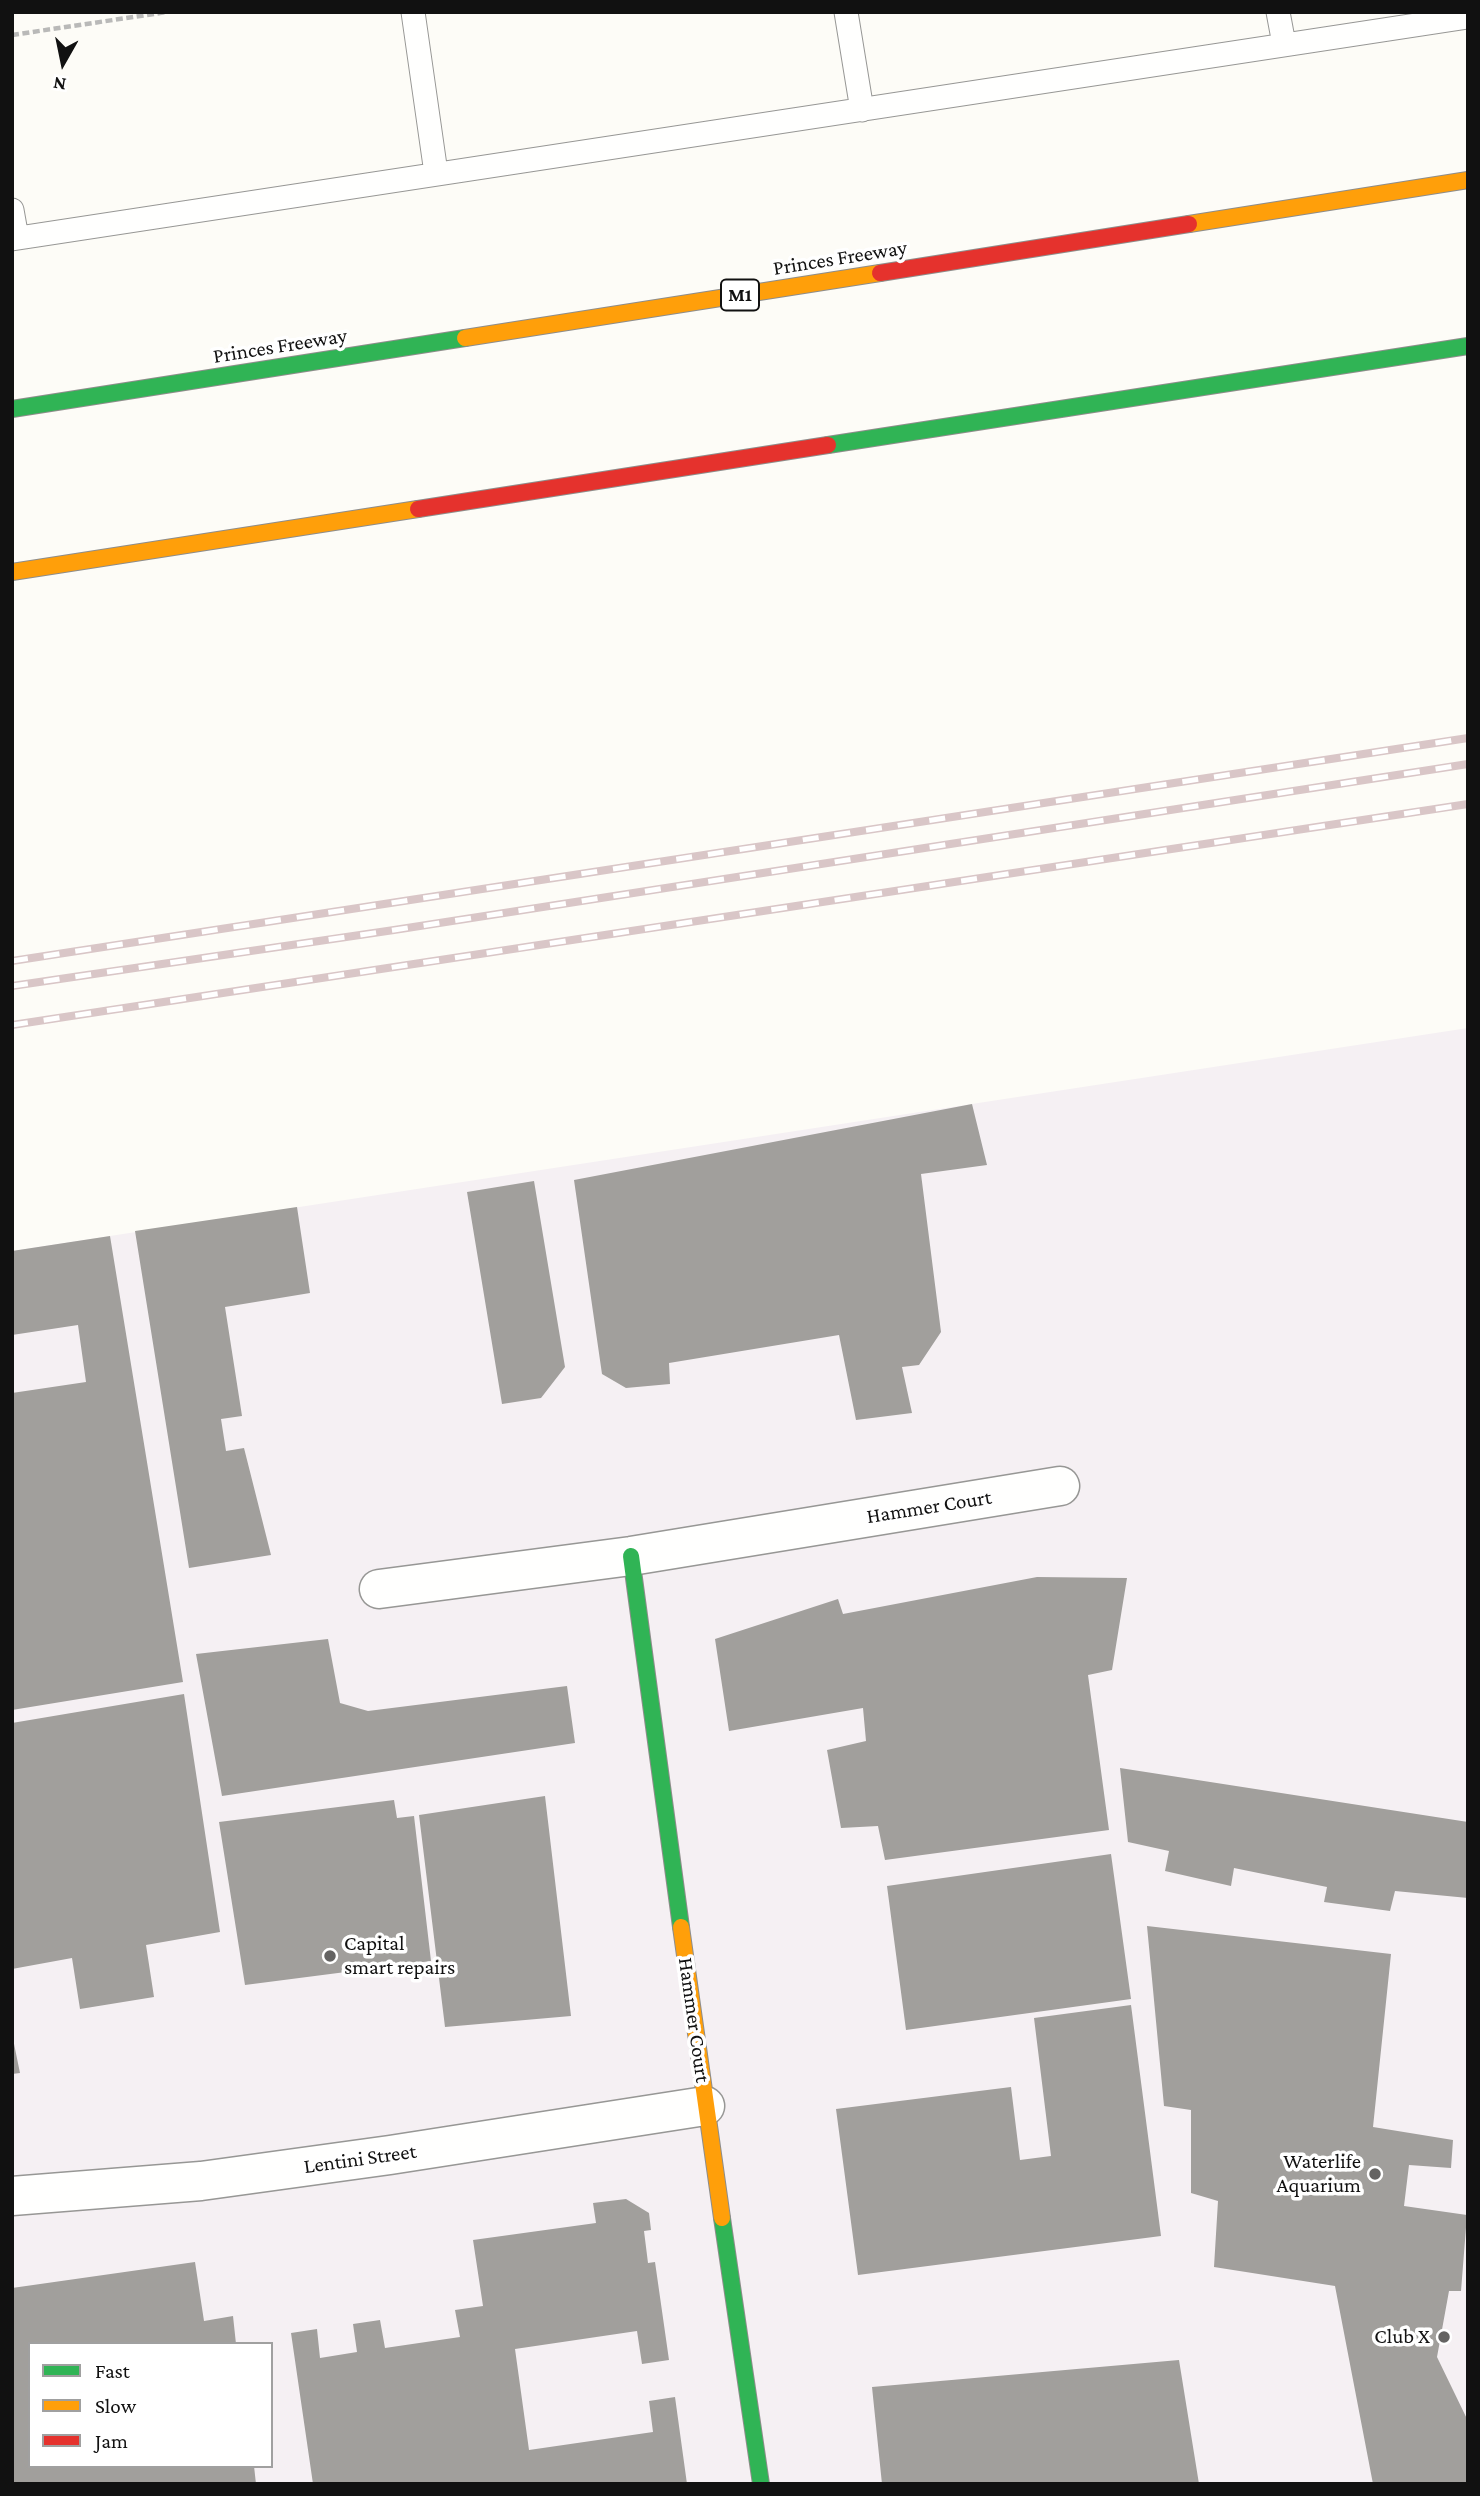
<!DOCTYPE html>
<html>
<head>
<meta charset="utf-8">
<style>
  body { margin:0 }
  #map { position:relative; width:1480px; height:2496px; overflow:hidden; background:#fdfcf7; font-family:"Crimson Pro",serif }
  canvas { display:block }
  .frame { position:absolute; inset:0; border:14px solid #111; pointer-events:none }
  .legend { position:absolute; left:28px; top:2342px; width:245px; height:126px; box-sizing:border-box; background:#fff; border:2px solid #a0a0a0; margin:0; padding:9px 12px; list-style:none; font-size:21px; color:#111 }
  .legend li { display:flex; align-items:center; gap:14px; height:35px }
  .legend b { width:35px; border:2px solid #a0a0a0 }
  .north { position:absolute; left:28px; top:28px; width:70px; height:70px; -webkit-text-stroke:5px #fff; paint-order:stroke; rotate:189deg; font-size:19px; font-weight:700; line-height:28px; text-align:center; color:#111 }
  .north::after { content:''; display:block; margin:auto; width:24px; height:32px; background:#111; clip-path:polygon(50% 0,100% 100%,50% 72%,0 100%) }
</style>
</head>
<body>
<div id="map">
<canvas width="1480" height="2496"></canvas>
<div class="frame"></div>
<ul class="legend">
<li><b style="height:9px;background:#30b455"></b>Fast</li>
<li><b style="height:9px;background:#ff9f0a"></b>Slow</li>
<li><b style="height:9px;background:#e5322d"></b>Jam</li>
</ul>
<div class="north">N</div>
</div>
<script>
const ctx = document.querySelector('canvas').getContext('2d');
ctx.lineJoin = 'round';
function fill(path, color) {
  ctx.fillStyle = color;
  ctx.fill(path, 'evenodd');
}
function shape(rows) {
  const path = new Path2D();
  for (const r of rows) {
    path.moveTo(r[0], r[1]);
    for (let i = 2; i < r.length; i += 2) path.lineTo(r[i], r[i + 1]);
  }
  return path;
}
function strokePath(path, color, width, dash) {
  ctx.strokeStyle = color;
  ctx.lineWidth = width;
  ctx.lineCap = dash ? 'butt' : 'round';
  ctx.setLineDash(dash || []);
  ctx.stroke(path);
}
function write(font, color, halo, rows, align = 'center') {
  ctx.font = font + ' "Crimson Pro",serif';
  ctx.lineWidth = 7;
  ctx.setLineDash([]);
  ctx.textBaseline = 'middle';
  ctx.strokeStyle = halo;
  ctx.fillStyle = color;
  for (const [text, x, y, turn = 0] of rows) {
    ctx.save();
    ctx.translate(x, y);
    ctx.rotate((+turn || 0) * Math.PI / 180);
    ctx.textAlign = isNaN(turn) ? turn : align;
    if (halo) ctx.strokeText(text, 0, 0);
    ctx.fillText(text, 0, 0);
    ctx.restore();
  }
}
const industrial = shape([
  [1468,1028,1468,2484,12,2484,12,1251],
  [30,2344,271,2344,271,2466,30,2466]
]);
const building = shape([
  [972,1104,987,1165,921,1174,941,1332,919,1365,902,1367,912,1413,856,1420,839,1335,669,1363,670,1384,626,1388,602,1374,574,1180],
  [534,1181,565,1367,541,1398,502,1404,467,1192],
  [297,1207,310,1293,225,1307,242,1416,221,1419,226,1451,244,1448,271,1555,189,1568,135,1231],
  [110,1236,183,1682,12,1710,12,1393,86,1382,78,1325,12,1335,12,1251],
  [1037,1577,1127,1578,1112,1670,1088,1675,1109,1830,885,1860,878,1826,841,1828,827,1750,866,1741,863,1708,729,1731,715,1639,838,1599,843,1614],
  [328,1639,340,1703,368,1711,567,1686,575,1743,222,1796,196,1654],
  [184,1694,220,1932,146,1945,154,1997,80,2009,72,1958,12,1969,12,1723],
  [1120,1768,1468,1822,1468,1898,1395,1891,1390,1911,1324,1902,1327,1887,1234,1868,1231,1886,1165,1871,1169,1851,1128,1842],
  [545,1796,571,2016,445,2027,419,1815],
  [394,1800,397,1818,414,1816,431,1961,245,1985,219,1822],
  [1111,1854,1131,1999,906,2030,887,1886],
  [1147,1926,1391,1954,1373,2127,1453,2140,1451,2168,1409,2165,1404,2206,1467,2215,1461,2291,1449,2291,1437,2357,1468,2421,1468,2484,1373,2484,1335,2286,1214,2267,1218,2201,1191,2193,1191,2110,1164,2106],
  [1131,2005,1161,2236,858,2275,836,2109,1011,2087,1020,2160,1051,2156,1034,2018],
  [12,2034,20,2073,12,2074],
  [626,2199,649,2213,651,2230,644,2231,648,2263,655,2262,669,2360,642,2364,637,2331,515,2349,529,2450,653,2432,649,2401,675,2397,687,2484,313,2484,291,2333,317,2329,320,2358,357,2352,353,2324,380,2320,385,2348,460,2337,455,2310,483,2306,473,2240,596,2223,593,2203],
  [195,2262,204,2321,233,2316,236,2344,30,2344,30,2466,254,2466,256,2484,12,2484,12,2288],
  [1179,2360,1199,2484,936,2484,935,2482,882,2484,872,2387]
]);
const path = shape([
  [12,35,167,12]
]);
const lane = shape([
  [413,12,436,173],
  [846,12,862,110],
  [1278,12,1284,44],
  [12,210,17,238],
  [12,239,1468,17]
]);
const street = shape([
  [379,1589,631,1556,1060,1486],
  [12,2196,201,2181,390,2155,705,2106]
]);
const fast = shape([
  [12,409,465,338],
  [828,445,1468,346],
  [631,1556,681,1927],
  [722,2218,761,2484]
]);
const slow = shape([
  [1189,224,1468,180],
  [465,338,880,273],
  [12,572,418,509],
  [681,1927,722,2218]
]);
const jam = shape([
  [880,273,1189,224],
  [418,509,828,445]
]);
const rail = shape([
  [12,961,1468,738],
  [12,986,394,930,1468,764],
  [12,1025,1468,804]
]);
const markers = [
  [330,1956,7,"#646362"],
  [1375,2174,7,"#646362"],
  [1444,2337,7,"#646362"]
];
const shields = [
  [740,295,38]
];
const shieldNames = [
  ["M1",740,295]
];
const streetNames = [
  ["Princes Freeway",840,258,-9],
  ["Princes Freeway",280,346,-9],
  ["Hammer Court",929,1507,-9],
  ["Hammer Court",694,2020,82],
  ["Lentini Street",360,2159,-8]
];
const poiNames = [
  ["Capital",344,1944,"left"],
  ["smart repairs",344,1968,"left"],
  ["Waterlife",1361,2162],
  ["Aquarium",1361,2186],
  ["Club X",1430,2337]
];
fill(industrial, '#f5f0f3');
fill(building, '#a19f9c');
strokePath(lane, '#979795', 25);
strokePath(street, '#979795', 41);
strokePath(fast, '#8e8d8b', 18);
strokePath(slow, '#8e8d8b', 18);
strokePath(jam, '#8e8d8b', 18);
strokePath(path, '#b9b9b8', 4.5, [7, 3.5]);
strokePath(lane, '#fffffe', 23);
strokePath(street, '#fffffe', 38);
strokePath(fast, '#30b455', 16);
strokePath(slow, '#ff9f0a', 16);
strokePath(jam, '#e5322d', 16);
strokePath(rail, '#d9c6c7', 8);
strokePath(rail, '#fff', 5, [16]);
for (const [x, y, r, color] of markers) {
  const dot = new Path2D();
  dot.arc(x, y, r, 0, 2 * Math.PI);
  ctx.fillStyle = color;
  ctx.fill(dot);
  strokePath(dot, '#fff', 2.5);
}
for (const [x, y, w] of shields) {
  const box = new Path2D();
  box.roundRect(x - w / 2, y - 15.5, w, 31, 5);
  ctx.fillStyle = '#fff';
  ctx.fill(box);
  strokePath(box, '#111', 2);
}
write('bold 19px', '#111', null, shieldNames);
write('21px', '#111', '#fff', streetNames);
write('21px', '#111', '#fff', poiNames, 'right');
</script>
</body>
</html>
